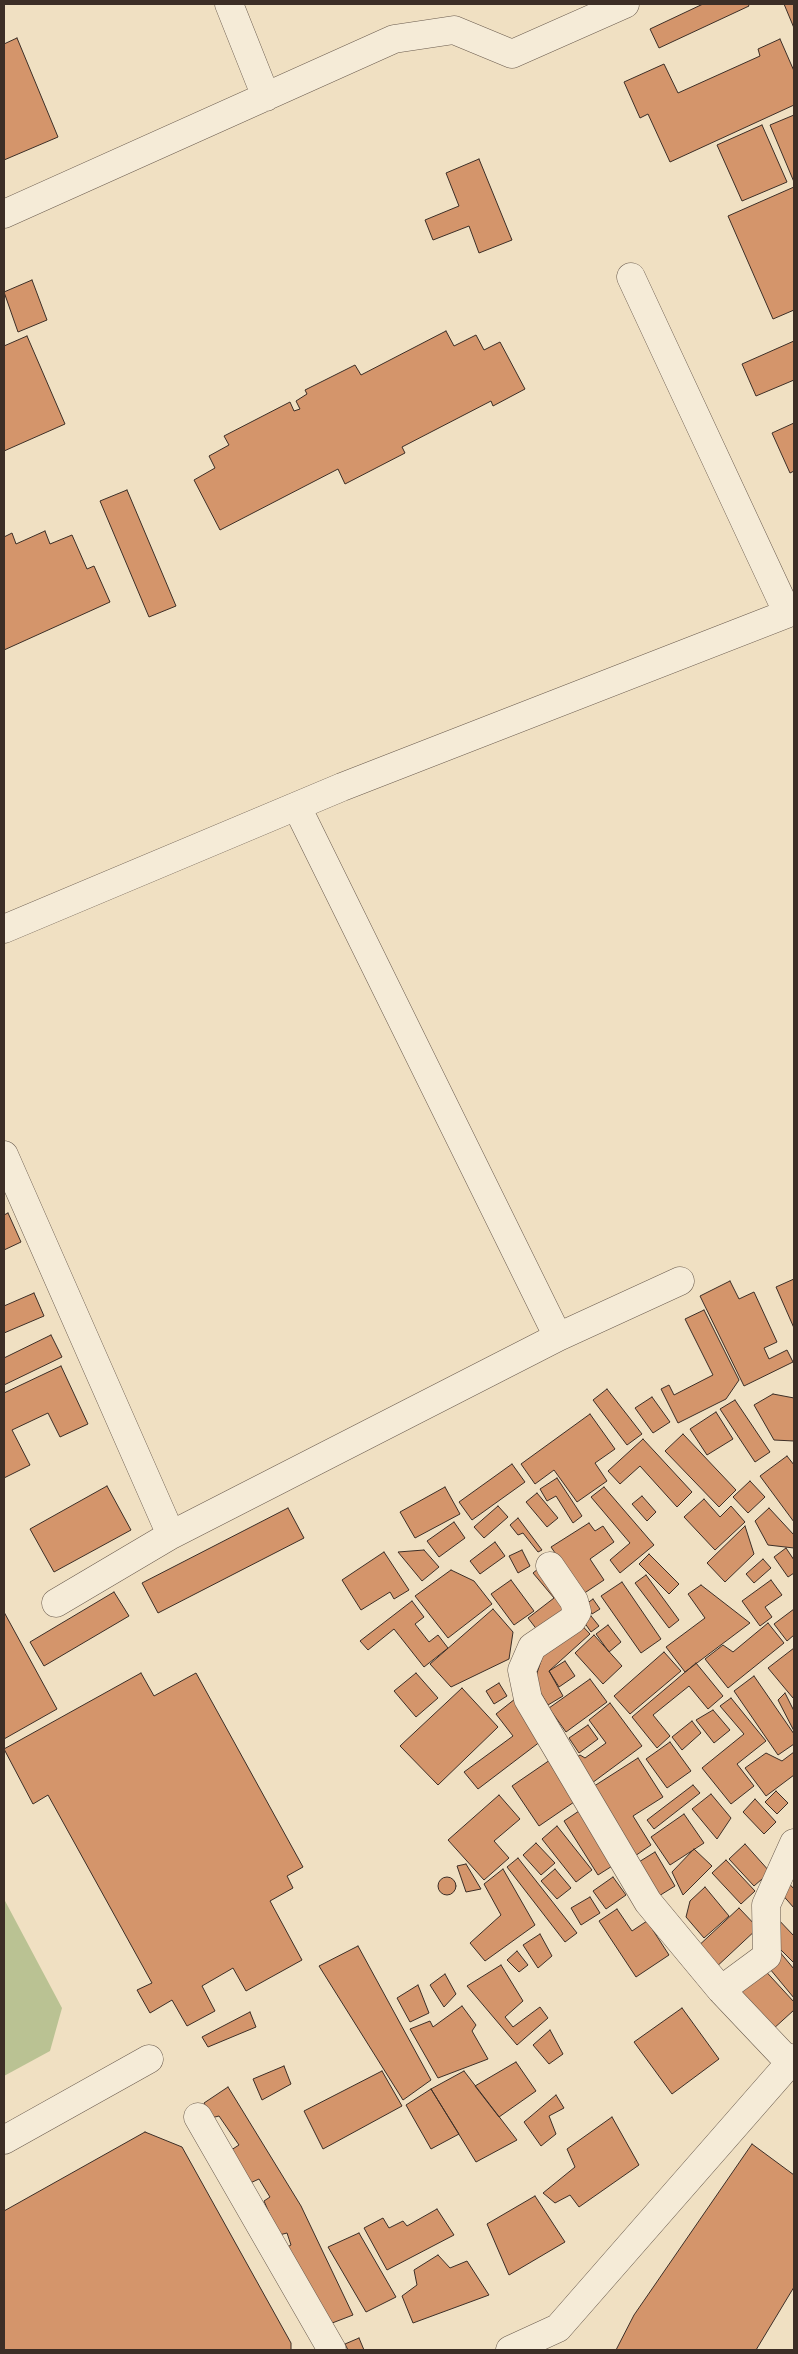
<!DOCTYPE html>
<html>
<head>
<meta charset="utf-8">
<style>
  body { margin:0 }
  #map { position:relative; width:798px; height:2354px; overflow:hidden; background:#f0e0c2; font-family:"IM FELL Double Pica",serif }
  canvas { display:block }
  .frame { position:absolute; inset:0; border:5px solid #3c2e26; pointer-events:none }
</style>
</head>
<body>
<div id="map">
<canvas width="798" height="2354"></canvas>
<div class="frame"></div>
</div>
<script>
const ctx = document.querySelector('canvas').getContext('2d');
ctx.lineJoin = 'round';
function fill(path, color) {
  ctx.fillStyle = color;
  ctx.fill(path, 'evenodd');
}
function shape(rows) {
  const path = new Path2D();
  for (const r of rows) {
    if (r.length === 3) {
      path.moveTo(r[0] + r[2], r[1]);
      path.arc(r[0], r[1], r[2], 0, 2 * Math.PI);
      continue;
    }
    path.moveTo(r[0], r[1]);
    for (let i = 2; i < r.length; i += 2) path.lineTo(r[i], r[i + 1]);
  }
  return path;
}
function strokePath(path, color, width, dash) {
  ctx.strokeStyle = color;
  ctx.lineWidth = width;
  ctx.lineCap = dash ? 'butt' : 'round';
  ctx.setLineDash(dash || []);
  ctx.stroke(path);
}
const green = shape([
  [4,1899,62,2008,50,2051,4,2076]
]);
const building = shape([
  [703,4,748,4,749,6,659,48,650,29,703,4],
  [784,4,794,4,794,28,784,4],
  [17,38,58,137,4,160,4,44,17,38],
  [780,39,794,71,794,105,670,162,648,114,640,118,624,82,664,64,678,93,760,56,758,49,780,39],
  [794,115,794,182,770,125,794,115],
  [762,125,787,182,742,201,717,145,762,125],
  [479,159,512,240,479,253,469,226,433,240,425,220,459,206,446,173,479,159],
  [794,187,794,310,773,319,728,216,794,187],
  [32,280,47,320,18,332,4,292,32,280],
  [446,331,454,346,476,335,484,350,500,342,525,389,493,406,491,401,402,447,405,453,345,484,338,469,220,530,194,480,215,468,209,456,229,445,224,436,290,402,294,411,300,409,296,401,307,394,305,390,355,365,361,375,446,331],
  [27,336,65,424,4,451,4,346,27,336],
  [794,341,794,380,756,396,742,364,794,341],
  [794,423,794,471,790,473,772,433,794,423],
  [127,490,176,606,149,617,100,501,127,490],
  [45,531,50,544,72,535,87,569,94,566,110,602,4,650,4,537,12,533,16,544,45,531],
  [8,1213,21,1242,4,1250,4,1215,8,1213],
  [794,1279,794,1328,776,1287,794,1279],
  [730,1281,739,1299,754,1292,777,1342,764,1348,769,1359,787,1350,793,1362,744,1386,700,1296,730,1281],
  [34,1293,44,1316,4,1333,4,1306,34,1293],
  [704,1310,739,1380,726,1399,678,1423,661,1389,669,1385,674,1395,713,1375,685,1319,704,1310],
  [51,1335,62,1357,4,1385,4,1358,51,1335],
  [61,1366,88,1424,60,1437,48,1413,12,1430,30,1465,4,1478,4,1393,61,1366],
  [607,1389,642,1434,627,1445,593,1400,607,1389],
  [773,1394,794,1398,794,1441,774,1440,754,1405,773,1394],
  [652,1397,670,1422,653,1433,635,1408,652,1397],
  [735,1400,770,1452,755,1462,720,1409,735,1400],
  [716,1412,733,1439,707,1455,690,1429,716,1412],
  [590,1414,615,1449,595,1463,607,1481,577,1502,554,1470,535,1484,521,1464,590,1414],
  [683,1434,736,1490,719,1507,665,1451,683,1434],
  [643,1439,692,1492,677,1507,640,1466,620,1484,608,1471,643,1439],
  [787,1456,794,1465,794,1522,760,1476,787,1456],
  [512,1464,525,1482,472,1520,459,1502,512,1464],
  [557,1478,582,1516,573,1523,556,1496,547,1501,540,1489,557,1478],
  [750,1481,765,1497,748,1513,733,1497,750,1481],
  [107,1486,131,1530,54,1572,30,1529,107,1486],
  [445,1487,460,1514,415,1538,400,1512,445,1487],
  [604,1487,654,1545,620,1573,610,1560,630,1543,591,1497,604,1487],
  [537,1493,558,1518,547,1527,526,1502,537,1493],
  [642,1496,656,1512,647,1521,632,1504,642,1496],
  [704,1499,720,1517,731,1506,745,1522,715,1550,684,1517,704,1499],
  [498,1506,508,1517,484,1538,474,1527,498,1506],
  [288,1508,304,1538,158,1613,142,1583,288,1508],
  [769,1508,794,1535,794,1548,768,1545,755,1521,769,1508],
  [518,1518,542,1550,538,1552,523,1533,518,1535,510,1525,518,1518],
  [454,1522,465,1538,439,1557,427,1541,454,1522],
  [589,1523,595,1531,603,1526,614,1542,590,1559,604,1580,583,1594,551,1547,589,1523],
  [745,1526,754,1554,725,1582,707,1563,745,1526],
  [495,1542,505,1556,480,1574,470,1561,495,1542],
  [786,1548,794,1560,794,1573,788,1577,774,1557,786,1548],
  [424,1550,439,1567,422,1581,398,1552,424,1550],
  [522,1550,530,1566,518,1573,509,1556,522,1550],
  [384,1552,409,1590,394,1599,390,1592,361,1610,342,1580,384,1552],
  [649,1554,679,1584,669,1594,639,1564,649,1554],
  [763,1559,771,1568,754,1583,746,1574,763,1559],
  [543,1565,573,1604,538,1631,528,1618,554,1598,533,1573,543,1565],
  [451,1570,474,1581,492,1604,448,1638,415,1596,451,1570],
  [646,1575,679,1620,669,1628,635,1583,646,1575],
  [511,1580,534,1611,514,1625,491,1594,511,1580],
  [771,1580,782,1595,765,1607,772,1617,760,1626,742,1601,771,1580],
  [622,1582,661,1639,641,1653,601,1596,622,1582],
  [701,1585,750,1623,685,1672,666,1647,705,1618,688,1594,701,1585],
  [114,1592,129,1616,44,1666,30,1642,114,1592],
  [593,1599,600,1609,592,1614,586,1604,593,1599],
  [412,1601,424,1617,415,1624,429,1642,438,1635,448,1648,424,1667,394,1629,368,1650,360,1641,412,1601],
  [493,1609,513,1632,509,1659,451,1687,430,1664,493,1609],
  [794,1609,794,1635,787,1641,774,1624,794,1609],
  [4,1612,57,1709,4,1739,4,1612],
  [591,1616,599,1626,591,1632,584,1622,591,1616],
  [574,1617,590,1634,549,1671,563,1696,548,1705,534,1682,547,1643,574,1617],
  [768,1623,784,1643,728,1688,705,1659,723,1645,733,1652,768,1623],
  [608,1625,621,1642,609,1652,596,1634,608,1625],
  [594,1635,622,1666,603,1684,575,1653,594,1635],
  [794,1648,794,1697,793,1698,768,1668,794,1648],
  [664,1652,681,1671,630,1714,614,1696,664,1652],
  [565,1661,575,1676,559,1687,549,1671,565,1661],
  [696,1663,723,1696,708,1709,689,1686,653,1715,670,1736,657,1748,632,1717,696,1663],
  [141,1673,154,1696,196,1673,303,1867,287,1876,293,1888,270,1901,302,1960,246,1991,233,1968,202,1986,215,2011,187,2026,172,2000,150,2013,137,1990,152,1983,48,1795,33,1804,4,1749,141,1673],
  [416,1673,438,1698,416,1717,394,1691,416,1673],
  [754,1676,794,1734,794,1744,778,1755,734,1691,754,1676],
  [590,1679,607,1702,566,1732,549,1708,590,1679],
  [499,1683,507,1696,494,1704,486,1691,499,1683],
  [462,1688,498,1727,438,1785,400,1746,462,1688],
  [785,1693,794,1711,794,1731,778,1700,785,1693],
  [731,1698,766,1741,737,1764,754,1786,731,1804,702,1768,744,1734,720,1706,731,1698],
  [515,1699,545,1738,478,1789,464,1772,513,1736,496,1714,515,1699],
  [610,1703,642,1746,592,1783,574,1759,580,1755,585,1758,606,1743,589,1720,610,1703],
  [713,1710,730,1730,714,1743,696,1720,713,1710],
  [692,1721,701,1733,682,1750,672,1737,692,1721],
  [588,1725,598,1739,579,1753,569,1738,588,1725],
  [670,1742,691,1771,667,1788,646,1759,670,1742],
  [794,1752,794,1775,766,1796,745,1768,766,1753,782,1761,794,1752],
  [638,1758,663,1797,633,1816,651,1845,632,1858,588,1790,638,1758],
  [550,1760,577,1800,539,1826,512,1786,550,1760],
  [693,1785,700,1793,654,1829,647,1820,693,1785],
  [776,1791,788,1803,777,1814,765,1802,776,1791],
  [711,1794,731,1818,717,1839,692,1809,711,1794],
  [499,1795,520,1819,494,1841,509,1858,484,1880,448,1840,499,1795],
  [755,1799,776,1822,764,1834,743,1812,755,1799],
  [582,1809,617,1863,598,1875,564,1821,582,1809],
  [684,1814,704,1843,670,1865,651,1837,684,1814],
  [557,1826,592,1870,576,1882,542,1839,557,1826],
  [536,1843,555,1863,541,1875,523,1855,536,1843],
  [745,1844,770,1872,754,1886,729,1859,745,1844],
  [694,1849,712,1866,683,1895,672,1872,694,1849],
  [655,1852,675,1886,654,1899,634,1865,655,1852],
  [518,1858,577,1933,565,1942,507,1867,518,1858],
  [726,1860,755,1891,741,1904,712,1873,726,1860],
  [466,1864,481,1889,466,1892,457,1866,466,1864],
  [503,1869,535,1925,485,1961,470,1943,501,1915,484,1884,503,1869],
  [555,1869,571,1888,557,1899,541,1881,555,1869],
  [613,1877,626,1895,606,1909,593,1891,613,1877],
  [447,1886,9],
  [785,1879,794,1889,794,1908,780,1892,785,1879],
  [705,1887,729,1916,704,1938,686,1917,690,1901,705,1887],
  [590,1897,600,1913,581,1925,571,1908,590,1897],
  [739,1908,758,1928,713,1970,694,1950,739,1908],
  [617,1909,632,1931,647,1921,669,1955,636,1977,599,1921,617,1909],
  [775,1916,794,1936,794,1963,776,1945,775,1916],
  [540,1934,552,1956,538,1968,523,1945,540,1934],
  [358,1946,431,2080,403,2100,319,1966,358,1946],
  [517,1951,528,1965,519,1972,507,1960,517,1951],
  [779,1951,794,1969,794,1998,765,1963,779,1951],
  [501,1965,523,2001,505,2017,513,2027,540,2007,548,2018,517,2045,467,1986,501,1965],
  [760,1965,794,2002,794,2010,772,2030,734,1988,760,1965],
  [445,1974,456,1994,444,2007,430,1985,445,1974],
  [418,1985,429,2013,410,2022,397,1998,418,1985],
  [462,2006,476,2025,472,2031,488,2059,438,2078,410,2029,430,2021,433,2027,462,2006],
  [682,2008,719,2059,672,2094,634,2042,682,2008],
  [250,2012,256,2027,208,2047,202,2037,250,2012],
  [550,2030,563,2054,549,2064,533,2045,550,2030],
  [516,2062,536,2091,499,2117,475,2086,516,2062],
  [284,2066,291,2084,262,2100,253,2079,284,2066],
  [382,2071,402,2106,323,2149,304,2111,382,2071],
  [464,2071,517,2140,476,2162,431,2089,464,2071],
  [228,2087,301,2206,353,2315,327,2325,282,2250,291,2245,287,2233,275,2236,265,2218,270,2215,264,2201,270,2197,259,2179,248,2184,228,2152,239,2145,219,2116,211,2118,204,2103,228,2087],
  [431,2089,459,2134,431,2149,406,2105,431,2089],
  [556,2095,564,2108,549,2116,556,2134,541,2146,524,2122,556,2095],
  [612,2117,639,2165,579,2207,570,2195,555,2203,543,2193,575,2167,567,2149,612,2117],
  [145,2132,182,2147,291,2343,291,2350,4,2350,4,2211,145,2132],
  [752,2144,794,2175,794,2287,756,2350,616,2350,634,2315,752,2144],
  [535,2196,565,2242,509,2275,487,2224,535,2196],
  [437,2209,454,2235,387,2270,364,2228,383,2218,389,2228,403,2221,407,2226,437,2209],
  [359,2233,396,2297,366,2312,328,2247,359,2233],
  [438,2255,450,2268,467,2261,489,2295,413,2323,402,2296,417,2285,414,2270,438,2255],
  [359,2338,364,2350,348,2350,345,2344,359,2338]
]);
const minor = shape([
  [229,4,266,97],
  [4,214,394,39,454,30,512,54,625,4],
  [631,277,787,612],
  [297,807,558,1337],
  [4,929,342,787,794,611],
  [4,1155,171,1535,56,1603],
  [171,1535,558,1337,680,1281],
  [550,1566,574,1601,577,1612,572,1620,532,1647,522,1670,528,1699,648,1902,721,1990,790,2063],
  [721,1990,767,1956,766,1905,794,1843],
  [198,2117,332,2350],
  [4,2140,149,2059],
  [510,2350,558,2328,794,2058]
]);
fill(green, '#bac293');
fill(building, '#d4956b');
strokePath(building, '#3c2e26', 1);
strokePath(minor, '#695a4d', 29);
strokePath(minor, '#f5ebd7', 28);
</script>
</body>
</html>
